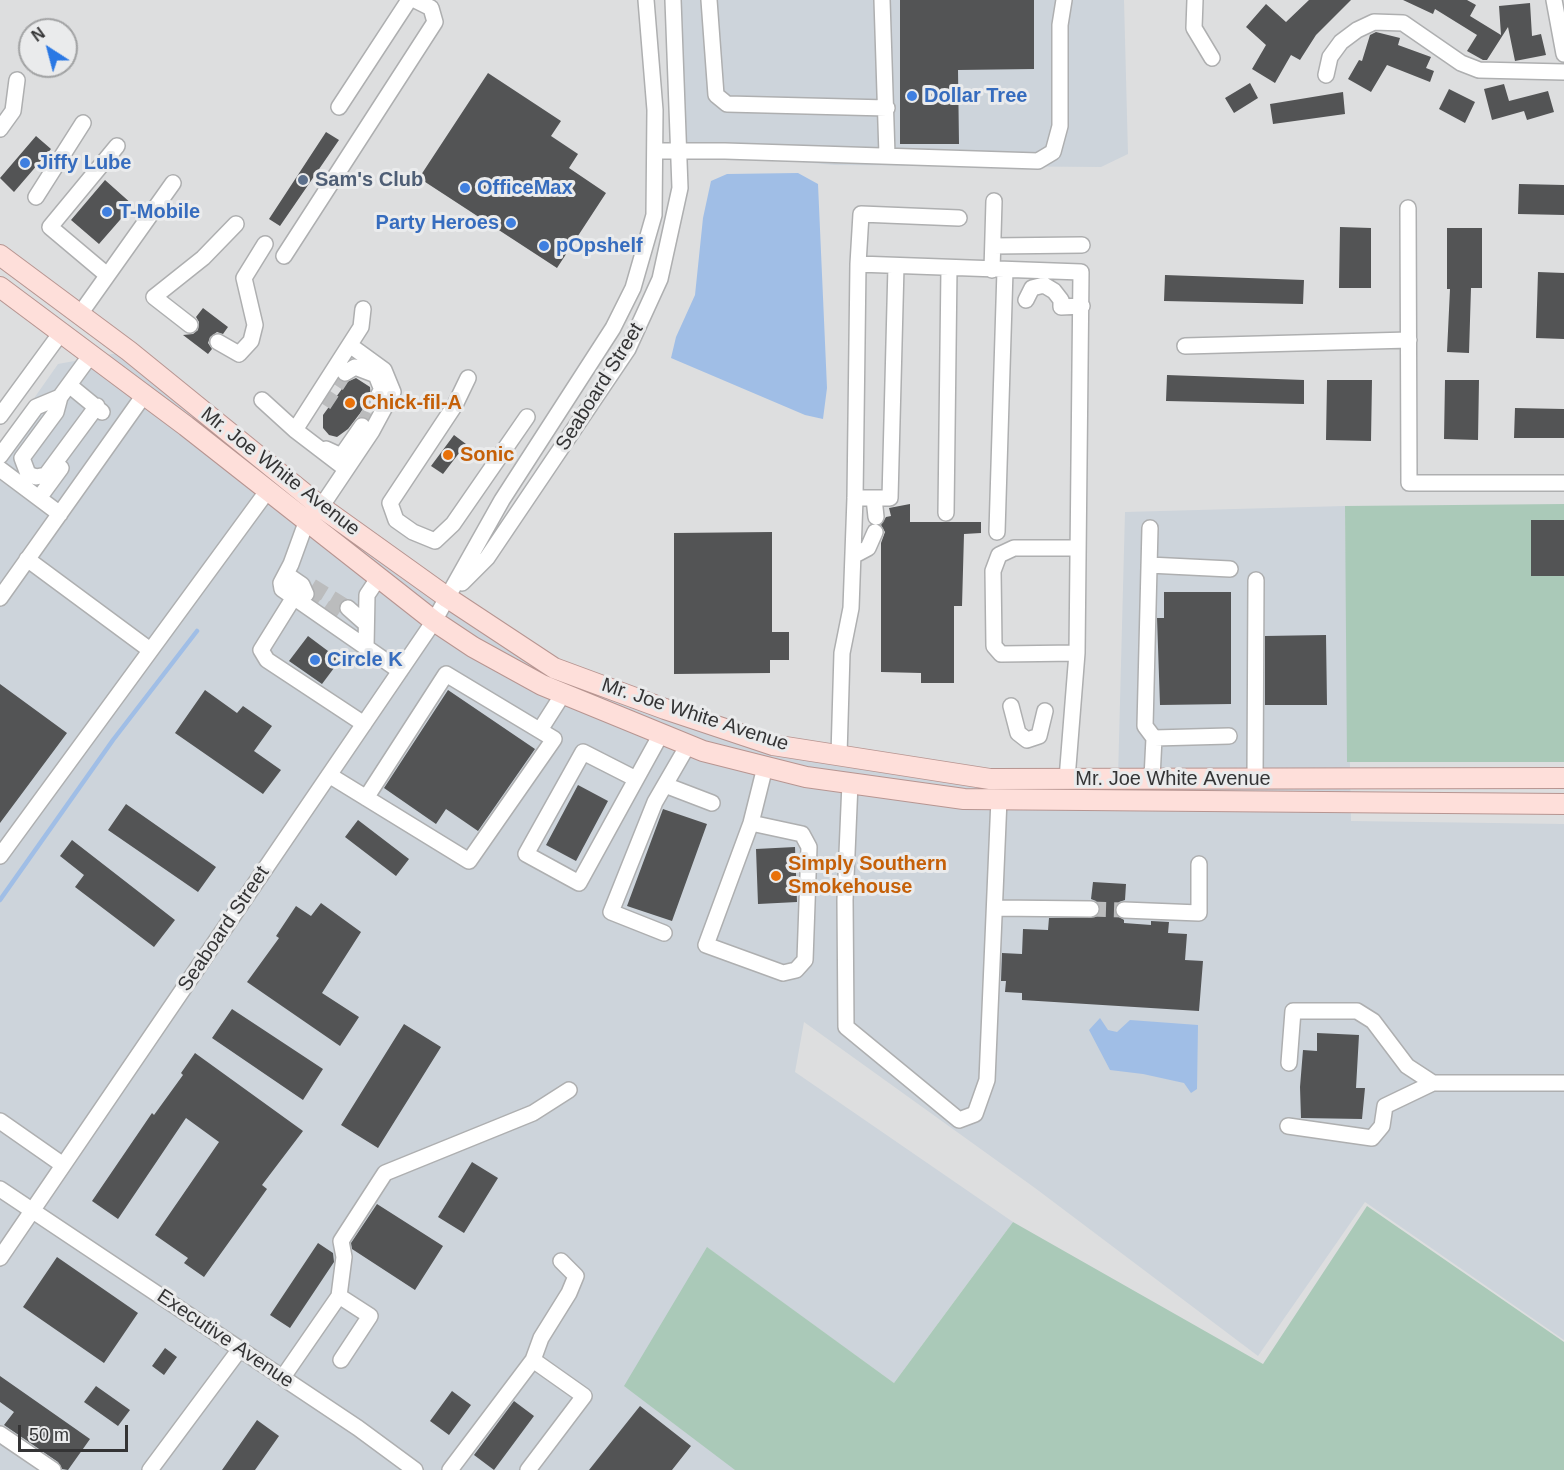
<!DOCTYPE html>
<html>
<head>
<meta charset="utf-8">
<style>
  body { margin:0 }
  #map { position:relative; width:1564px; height:1470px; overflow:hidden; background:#dddedf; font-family:Arial,sans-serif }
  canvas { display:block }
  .north { position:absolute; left:18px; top:18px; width:60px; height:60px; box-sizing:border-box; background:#eaebec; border:2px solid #a1a2a3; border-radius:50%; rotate:324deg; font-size:16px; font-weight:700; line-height:24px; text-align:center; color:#343435 }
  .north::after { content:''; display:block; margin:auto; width:21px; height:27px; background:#2a78e4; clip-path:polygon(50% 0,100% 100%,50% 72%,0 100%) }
  .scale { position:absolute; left:18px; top:1425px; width:110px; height:27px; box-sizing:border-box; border:3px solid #343435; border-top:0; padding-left:8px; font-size:18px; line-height:21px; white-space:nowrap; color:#343435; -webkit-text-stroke:4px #eaebec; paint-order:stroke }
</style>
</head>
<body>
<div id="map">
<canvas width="1564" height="1470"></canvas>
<div class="north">N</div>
<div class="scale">50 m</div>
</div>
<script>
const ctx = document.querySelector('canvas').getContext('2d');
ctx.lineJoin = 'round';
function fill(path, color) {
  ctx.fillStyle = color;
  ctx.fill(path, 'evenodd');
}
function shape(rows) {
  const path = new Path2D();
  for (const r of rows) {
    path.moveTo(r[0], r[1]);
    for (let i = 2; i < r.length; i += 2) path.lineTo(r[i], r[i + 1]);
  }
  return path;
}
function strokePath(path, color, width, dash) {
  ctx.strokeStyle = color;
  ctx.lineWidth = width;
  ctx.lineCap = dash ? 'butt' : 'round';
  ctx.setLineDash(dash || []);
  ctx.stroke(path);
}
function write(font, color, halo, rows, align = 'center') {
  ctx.font = font + ' Arial,sans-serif';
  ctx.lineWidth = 6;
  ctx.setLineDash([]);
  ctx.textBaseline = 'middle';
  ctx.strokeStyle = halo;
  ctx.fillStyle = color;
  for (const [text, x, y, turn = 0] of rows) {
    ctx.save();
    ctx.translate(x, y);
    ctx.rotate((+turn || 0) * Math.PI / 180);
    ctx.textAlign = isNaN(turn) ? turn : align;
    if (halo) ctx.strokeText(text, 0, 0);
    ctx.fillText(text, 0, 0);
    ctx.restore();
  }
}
const built = shape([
  [673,0,1124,0,1128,154,1101,167,835,165,679,151],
  [129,351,231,432,554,668,773,745,990,779,1118,778,1125,512,1345,506,1351,821,1564,824,1564,1340,1365,1202,1258,1356,1035,1188,804,1022,795,1072,1013,1222,894,1383,708,1248,735,1470,0,1470,0,447,58,364]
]);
const green = shape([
  [1564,504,1564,762,1347,762,1345,506],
  [1367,1206,1564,1342,1564,1470,735,1470,624,1386,707,1247,894,1383,1013,1222,1263,1364]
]);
const water = shape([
  [798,173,818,184,827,388,823,419,805,415,671,358,676,337,695,295,703,218,711,181,727,174],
  [1100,1018,1108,1030,1117,1032,1130,1020,1198,1025,1197,1089,1191,1093,1184,1083,1143,1074,1110,1070,1089,1030]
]);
const stream = shape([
  [0,900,113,740,197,631]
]);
const building = shape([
  [900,0,1034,0,1034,69,958,70,959,144,900,144],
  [1309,0,1351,0,1316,35,1300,60,1291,55,1275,83,1252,69,1266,45,1246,27,1266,4,1286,22],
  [1403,0,1467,0,1476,5,1470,16,1501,35,1499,6,1530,3,1532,36,1541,34,1546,55,1515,61,1508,27,1487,60,1483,60,1467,51,1477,35,1435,9,1433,14],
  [1376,32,1400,38,1398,45,1431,57,1426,68,1434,71,1430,82,1387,65,1371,92,1348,79,1359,60,1362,61,1370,35],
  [488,73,561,121,551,136,578,154,569,168,606,193,557,268,419,178],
  [1250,83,1258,98,1234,113,1225,98],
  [1504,84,1509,101,1548,91,1554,112,1527,120,1524,111,1492,120,1484,89],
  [1449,89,1475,102,1465,123,1439,109],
  [1343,92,1345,114,1273,124,1270,104],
  [326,132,339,140,280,226,269,219],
  [36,136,51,149,14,192,0,178],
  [105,180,133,205,99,244,71,220],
  [1519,184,1564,185,1564,215,1518,214],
  [1340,227,1371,228,1371,288,1339,288],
  [1447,228,1482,228,1482,288,1471,288,1469,353,1447,352,1450,289,1447,289],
  [1538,272,1564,273,1564,339,1536,338],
  [1165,275,1304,280,1303,304,1164,301],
  [203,308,228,327,223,334,217,332,210,337,208,343,212,349,208,354,183,335,193,334,198,330,199,322,196,317],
  [1167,375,1304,380,1304,404,1166,401],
  [356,378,370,387,371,399,348,429,337,437,329,435,323,428,323,415,347,382],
  [1327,380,1372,380,1371,441,1326,440],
  [1445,380,1479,380,1478,440,1444,439],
  [1515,408,1564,409,1564,438,1514,438],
  [454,435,466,444,443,474,431,466],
  [910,504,910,522,981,522,981,533,964,534,962,606,954,606,954,683,921,683,921,673,881,672,881,543,885,532,881,525,886,517,891,516,889,508],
  [1531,520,1564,520,1564,576,1531,576],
  [772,532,772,632,789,632,789,660,770,660,770,673,674,674,674,533],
  [1164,592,1231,592,1231,704,1160,705,1157,618,1164,618],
  [1326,635,1327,705,1265,705,1265,636],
  [308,636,340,660,322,684,289,661],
  [0,684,67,733,0,823],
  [205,690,237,713,243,706,272,726,254,751,281,770,263,794,175,733],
  [448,690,535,749,478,831,446,809,436,824,384,788],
  [578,785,608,801,576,861,546,845],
  [126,804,216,867,198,892,108,830],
  [663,809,707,824,672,921,627,906],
  [358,820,409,859,396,876,345,837],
  [72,840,175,920,154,947,75,887,84,875,60,856],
  [795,847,797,902,758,904,756,849],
  [1093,882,1126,884,1125,900,1119,902,1114,909,1116,915,1124,920,1124,923,1151,925,1151,921,1169,922,1168,933,1187,934,1185,960,1203,961,1199,1011,1022,1000,1022,993,1005,992,1006,981,1001,981,1002,953,1022,954,1023,929,1048,930,1049,918,1096,917,1101,909,1096,901,1091,899],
  [321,903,361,932,322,993,359,1017,340,1046,247,982,279,938,276,936,296,906,311,916],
  [232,1009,323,1069,303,1100,212,1038],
  [404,1024,441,1047,378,1148,341,1125],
  [1317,1033,1359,1035,1356,1088,1365,1088,1362,1119,1301,1118,1300,1087,1303,1050,1317,1051],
  [195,1053,303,1131,262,1185,267,1189,204,1277,184,1263,188,1258,155,1235,219,1142,186,1118,118,1219,92,1201,152,1113,154,1115,183,1075,181,1073],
  [472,1162,498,1178,464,1233,438,1217],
  [377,1204,443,1246,415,1290,352,1249,351,1243],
  [318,1243,333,1253,334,1262,290,1328,270,1315],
  [57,1257,138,1313,104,1363,23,1307],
  [165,1348,177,1357,164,1375,152,1366],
  [0,1376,90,1439,68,1470,62,1469,58,1462,4,1425,14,1412,0,1402],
  [96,1386,130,1410,118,1426,84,1402],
  [452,1391,471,1405,449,1435,430,1421],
  [514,1401,534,1416,494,1470,474,1455],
  [640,1406,691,1446,672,1470,589,1470],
  [257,1420,279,1436,255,1470,222,1470]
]);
const minorTunnel = shape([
  [324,405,345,373],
  [362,426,379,394],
  [312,586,348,608],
  [306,594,341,618],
  [1091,909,1124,910]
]);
const minor = shape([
  [709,0,716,95,727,104,887,108],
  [882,0,887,155],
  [1195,0,1194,28,1212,58],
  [1554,0,1564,54],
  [1326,75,1330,57,1341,42,1357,30,1374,22,1403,23,1461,63,1479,70,1564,72],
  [339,107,409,0],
  [0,129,13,111,17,80],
  [655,151,725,151,1038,161,1053,152,1060,126,1060,25,1064,0],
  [36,197,83,123],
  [1408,208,1409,483,1564,483],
  [959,218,861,214,858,264,1081,272,1077,653,1067,779],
  [993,246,1082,245],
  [284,256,435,22,431,8,415,0],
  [992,270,994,201],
  [107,275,50,227,117,146],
  [1026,300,1032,288,1044,285,1054,291,1061,300,1061,307,1082,306],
  [80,314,173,183],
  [190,325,154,297,203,258,236,224],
  [218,342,239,354,251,341,255,325,244,278,265,244],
  [1185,346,1409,340],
  [345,373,355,367,376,375,382,390,379,394],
  [468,378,455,405,390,503,396,520,413,532,435,541,453,524,527,417],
  [69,385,102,412],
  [60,397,56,412,22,458,28,474,36,477,46,475,97,406],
  [262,400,295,430,346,469],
  [0,416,60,334],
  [295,430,361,327,363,309],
  [326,449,339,455,344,452,362,426],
  [0,456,36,407,60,397,90,356],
  [0,469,60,514],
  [39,498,61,468],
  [855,498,890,498,896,266],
  [874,498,876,517],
  [321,507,372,431,393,392,384,370,351,346],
  [946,513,949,268],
  [307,520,291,564,281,583,282,589,400,671],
  [1150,528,1145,726,1154,738],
  [997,532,1005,270],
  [853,556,868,548,875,532],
  [27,559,150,650],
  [1149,565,1230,569],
  [286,574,302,585,306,594],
  [462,583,487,558,628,349,660,279,680,188,673,0],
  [294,597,261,650,267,660,364,724],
  [0,598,144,395],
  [348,608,366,624],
  [366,647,367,595,379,577],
  [1077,653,1001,654,994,646,993,571,999,555,1014,548,1077,548],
  [1011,706,1018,733,1027,740,1039,736,1045,711],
  [540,730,563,694],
  [839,755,842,653,851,608,855,498,858,264],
  [329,775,469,861,554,739,446,674,366,798],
  [1152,778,1154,738,1229,736],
  [1255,778,1256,580],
  [636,779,583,752,526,854,579,883,661,734],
  [850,783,845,900,846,1027,959,1120,975,1114,987,1080,999,799],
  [665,785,712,803],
  [751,823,802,834,809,847,805,960,796,970,783,973,706,945,751,823,765,767],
  [0,856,268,490],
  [995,908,1091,909],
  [1124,910,1199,913,1199,864],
  [664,933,611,912,655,802,688,745],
  [1289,1063,1293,1011,1357,1011,1373,1021,1407,1066,1433,1083],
  [0,1121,63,1165],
  [1288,1126,1372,1138,1382,1126,1385,1106,1433,1083,1564,1083],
  [0,1189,358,1428,415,1470],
  [0,1258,434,621,502,500,613,328,633,288,654,215,655,110,646,0],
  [339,1296,344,1257,341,1241,385,1173,533,1113,569,1090],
  [533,1360,541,1338,569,1293,576,1276,561,1261],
  [283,1377,339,1296,370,1316,341,1360],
  [0,1434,53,1470],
  [150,1470,240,1349],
  [450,1470,533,1360,584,1396,528,1470]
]);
const major = shape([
  [0,255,129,351,321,507,448,598,554,668,665,709,773,745,990,779,1564,778],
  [0,287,186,426,434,621,473,647,542,685,703,751,806,777,964,799,1564,804]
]);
const markers = [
  [912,96,6,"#3f7fe0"],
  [25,163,6,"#3f7fe0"],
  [303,180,6,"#5c6f8a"],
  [465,188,6,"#3f7fe0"],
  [107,212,6,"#3f7fe0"],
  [511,223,6,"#3f7fe0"],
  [544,246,6,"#3f7fe0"],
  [350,403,6,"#e8710a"],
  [448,455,6,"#e8710a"],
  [315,660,6,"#3f7fe0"],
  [776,876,6,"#e8710a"]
];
const shopNames = [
  ["Dollar Tree",924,96],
  ["Jiffy Lube",37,163],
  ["OfficeMax",477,188],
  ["T-Mobile",119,212],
  ["Party Heroes",499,223,"right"],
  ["pOpshelf",556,246],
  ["Circle K",327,660]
];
const serviceNames = [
  ["Sam's Club",315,180]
];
const streetNames = [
  ["Seaboard Street",600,387,-58],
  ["Mr. Joe White Avenue",280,472,38],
  ["Mr. Joe White Avenue",695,715,18],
  ["Mr. Joe White Avenue",1173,779],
  ["Seaboard Street",224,929,-56],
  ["Executive Avenue",225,1339,34]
];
const foodNames = [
  ["Chick-fil-A",362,403],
  ["Sonic",460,455],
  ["Simply Southern",788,864],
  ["Smokehouse",788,887]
];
fill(built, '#cdd4db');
fill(green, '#aac9b8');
fill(water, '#a0bee6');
strokePath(stream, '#a0bee6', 4.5);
fill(building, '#535455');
strokePath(minorTunnel, '#bbbcbd', 15, [15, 8]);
strokePath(minor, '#aeafb0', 18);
strokePath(major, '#b79591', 22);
strokePath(minor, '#fff', 15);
strokePath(major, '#fedfda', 20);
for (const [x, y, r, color] of markers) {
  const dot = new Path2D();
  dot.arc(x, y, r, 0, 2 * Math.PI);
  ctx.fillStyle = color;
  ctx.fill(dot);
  strokePath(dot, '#eaebec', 2);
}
write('bold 20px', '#366cbe', '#eaebec', shopNames, 'left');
write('bold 20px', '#4e5e75', '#eaebec', serviceNames, 'left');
write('20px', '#343435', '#eaebec', streetNames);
write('bold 20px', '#c56008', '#eaebec', foodNames, 'left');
</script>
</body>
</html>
